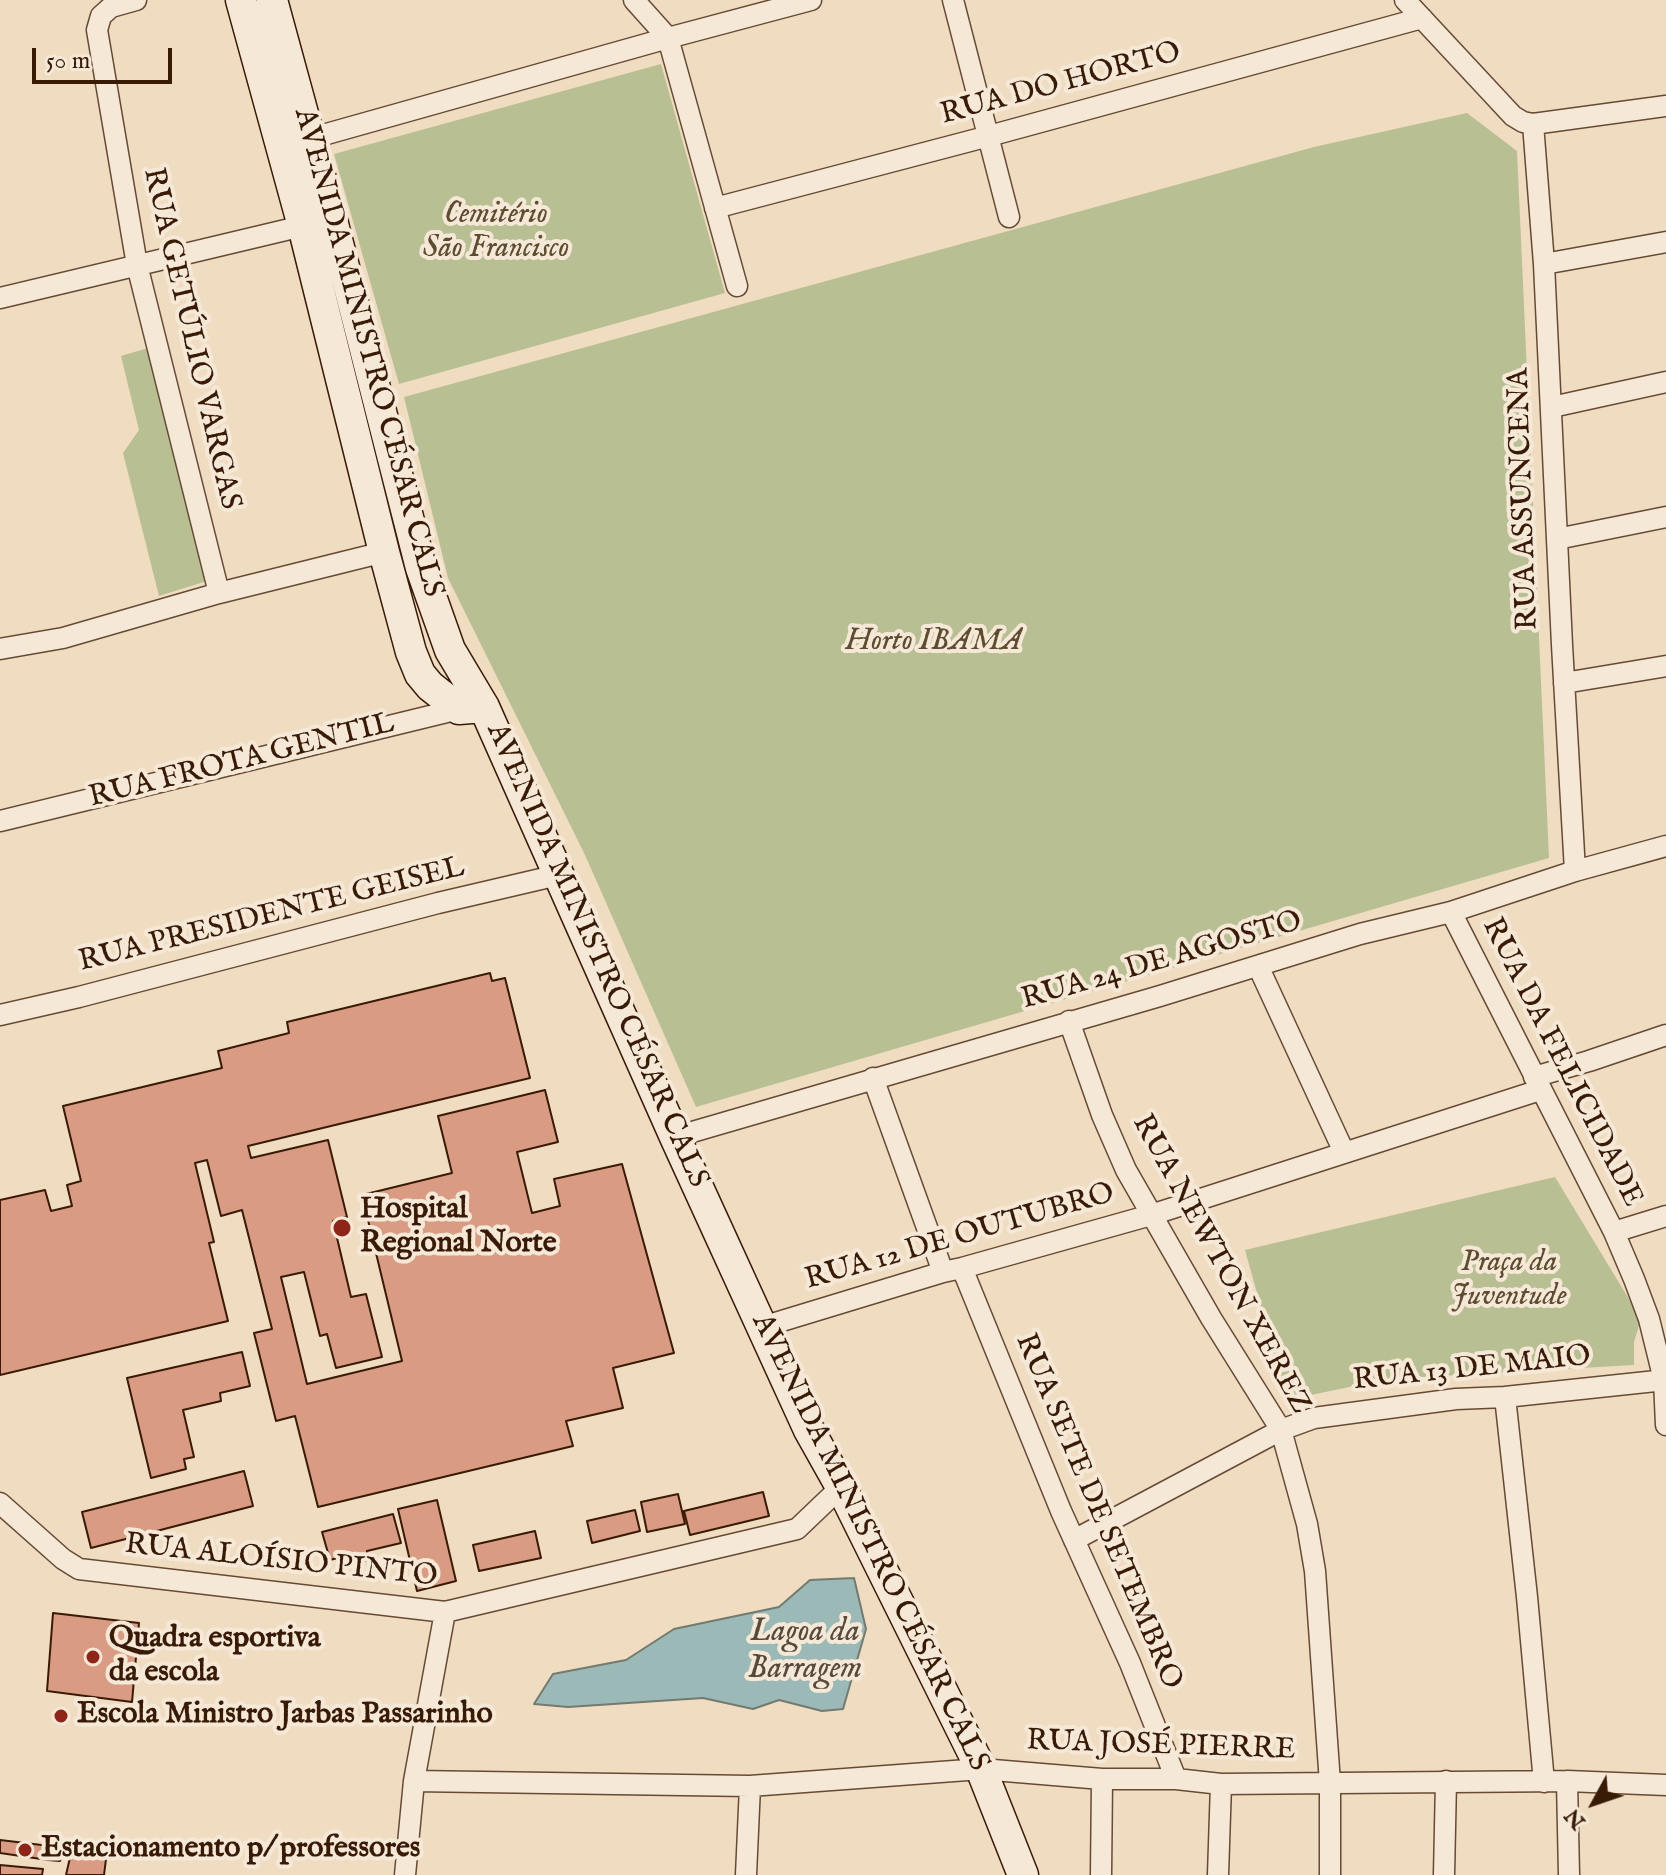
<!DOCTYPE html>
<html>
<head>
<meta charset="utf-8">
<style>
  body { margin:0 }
  #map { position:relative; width:1666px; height:1875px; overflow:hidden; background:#f0dcc1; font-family:"IM FELL English",serif }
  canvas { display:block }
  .north { position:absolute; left:1554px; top:1763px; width:80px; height:80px; -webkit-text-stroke:6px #f5e8d7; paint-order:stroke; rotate:230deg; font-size:22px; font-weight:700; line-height:32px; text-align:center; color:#381a05 }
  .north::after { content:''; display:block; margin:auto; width:28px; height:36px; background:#381a05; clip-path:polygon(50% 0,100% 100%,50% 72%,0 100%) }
  .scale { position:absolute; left:32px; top:48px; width:140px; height:36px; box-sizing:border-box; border:4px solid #381a05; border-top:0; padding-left:10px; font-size:24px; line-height:28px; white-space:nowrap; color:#381a05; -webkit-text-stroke:6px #f5e8d7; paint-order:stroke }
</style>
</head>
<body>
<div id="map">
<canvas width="1666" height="1875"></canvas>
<div class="north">N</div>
<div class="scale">50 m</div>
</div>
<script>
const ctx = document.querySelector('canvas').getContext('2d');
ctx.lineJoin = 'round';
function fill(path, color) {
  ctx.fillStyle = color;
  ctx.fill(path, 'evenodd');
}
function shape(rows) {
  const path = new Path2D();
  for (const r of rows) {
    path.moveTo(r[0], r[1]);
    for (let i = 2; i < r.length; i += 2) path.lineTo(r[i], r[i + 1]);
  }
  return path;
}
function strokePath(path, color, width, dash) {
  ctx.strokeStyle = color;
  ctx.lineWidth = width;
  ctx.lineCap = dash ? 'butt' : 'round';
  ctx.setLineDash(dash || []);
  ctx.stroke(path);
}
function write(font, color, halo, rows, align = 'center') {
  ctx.font = font + ' "IM FELL English",serif';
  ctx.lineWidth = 8;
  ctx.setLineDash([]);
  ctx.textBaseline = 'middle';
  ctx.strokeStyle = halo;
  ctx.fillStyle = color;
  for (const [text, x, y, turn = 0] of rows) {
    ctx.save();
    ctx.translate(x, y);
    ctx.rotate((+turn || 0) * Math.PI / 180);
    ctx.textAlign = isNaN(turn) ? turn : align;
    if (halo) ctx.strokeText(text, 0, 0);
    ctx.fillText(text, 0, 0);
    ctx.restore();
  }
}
const green = shape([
  [661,64,725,293,399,384,334,154],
  [1467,113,1517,151,1549,858,696,1107,585,855,448,578,404,397,1314,147],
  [148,348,207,581,159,596,123,453,139,430,121,356],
  [1555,1177,1641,1319,1634,1342,1634,1365,1388,1379,1287,1400,1245,1250]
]);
const water = shape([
  [854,1578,866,1629,843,1709,822,1711,779,1700,753,1709,703,1698,568,1707,534,1704,553,1674,626,1660,674,1629,779,1607,810,1580,854,1578]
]);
const building = shape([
  [490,973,492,981,505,978,530,1078,248,1146,251,1158,328,1140,347,1217,333,1221,351,1297,366,1294,382,1357,336,1368,327,1334,320,1336,304,1272,281,1277,307,1384,402,1361,362,1195,452,1173,438,1116,545,1090,558,1142,517,1152,532,1213,560,1206,554,1179,622,1164,674,1353,613,1368,623,1408,566,1421,573,1446,318,1507,295,1416,276,1421,254,1333,272,1329,242,1210,221,1216,207,1160,195,1163,214,1242,209,1243,228,1321,0,1375,0,1200,45,1190,51,1211,72,1206,67,1185,81,1181,63,1106,222,1068,218,1051,289,1033,287,1022,490,973],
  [242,1352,250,1386,220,1393,221,1401,183,1410,194,1457,184,1459,186,1469,151,1478,127,1378,242,1352],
  [244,1471,253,1506,91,1548,82,1512,244,1471],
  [763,1492,769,1516,690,1535,684,1511,763,1492],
  [678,1494,685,1524,647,1532,641,1502,678,1494],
  [437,1500,456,1581,417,1591,398,1509,437,1500],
  [635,1510,640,1531,592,1543,587,1521,635,1510],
  [393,1514,401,1543,367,1551,369,1560,348,1565,345,1556,330,1560,322,1532,393,1514],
  [535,1531,541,1558,479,1571,473,1545,535,1531],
  [53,1613,139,1623,132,1702,47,1691,53,1613],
  [0,1840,50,1846,48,1860,0,1853,0,1840],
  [50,1846,63,1848,60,1861,48,1860,50,1846],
  [72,1849,107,1851,104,1875,66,1875,72,1849],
  [0,1865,43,1869,42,1875,0,1875,0,1865]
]);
const street = shape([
  [136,0,111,7,101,16,97,30,137,265,219,593],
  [634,0,668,38,737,286],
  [953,0,1009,217],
  [1405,0,1513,116,1523,122,1533,124,1666,106],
  [1533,124,1544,264,1562,645,1575,871],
  [298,142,668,38,811,0],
  [715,208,989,136,1422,18],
  [1544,264,1666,242],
  [0,298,315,223],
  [1552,407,1666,382],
  [1557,539,1666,517],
  [0,649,63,638,219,593,384,552],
  [1564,683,1666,666],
  [0,821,459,709],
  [1451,912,1614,1232,1634,1279,1649,1319,1664,1380,1666,1425],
  [1258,966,1344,1152],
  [0,1015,79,997,438,903,558,875],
  [1069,1021,1102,1115,1126,1170,1211,1318,1281,1430,1307,1524,1315,1571,1330,1783,1330,1875],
  [1534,1077,1589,1061,1666,1035],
  [873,1078,943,1272],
  [675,1137,1160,996,1360,934,1451,912,1575,871,1666,846],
  [1614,1232,1666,1216],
  [962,1268,1061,1511,1130,1663,1176,1779],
  [762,1327,943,1272,962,1268,1151,1215,1540,1090],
  [1505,1397,1527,1597,1544,1782],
  [0,1503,63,1559,79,1569,445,1612,797,1529,841,1487],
  [1074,1540,1281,1430,1314,1418,1456,1399,1505,1397,1666,1380],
  [414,1781,750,1786,981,1769,1102,1779,1176,1779,1221,1784,1567,1781,1666,1785],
  [1567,1781,1569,1875],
  [405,1875,414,1781,445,1612],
  [746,1875,750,1786],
  [1101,1875,1102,1779],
  [1218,1875,1221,1784],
  [1444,1875,1446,1781]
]);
const secondary = shape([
  [241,0,303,226,384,552,411,652,420,674,430,686,459,709,484,707],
  [272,0,332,220,421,568,450,650,484,707,675,1137,809,1430,841,1487,981,1769,1023,1875]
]);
const markers = [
  [342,1228,10,"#8f2418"],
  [93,1657,8,"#8f2418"],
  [61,1716,8,"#8f2418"],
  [25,1850,8,"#8f2418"]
];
const streetNames = [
  ["RUA DO HORTO",1061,85,-15],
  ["RUA GETÚLIO VARGAS",190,339,77],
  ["AVENIDA MINISTRO CÉSAR CALS",367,353,75],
  ["RUA ASSUNCENA",1525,499,-92],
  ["RUA FROTA GENTIL",242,762,-14],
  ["RUA PRESIDENTE GEISEL",272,916,-14],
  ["AVENIDA MINISTRO CÉSAR CALS",596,956,66],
  ["RUA 24 DE AGOSTO",1162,962,-16],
  ["RUA DA FELICIDADE",1561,1063,63],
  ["RUA 12 DE OUTUBRO",960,1238,-16],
  ["RUA NEWTON XEREZ",1220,1265,61],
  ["RUA 13 DE MAIO",1472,1370,-6],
  ["RUA SETE DE SETEMBRO",1097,1512,67],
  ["AVENIDA MINISTRO CÉSAR CALS",869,1543,64],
  ["RUA ALOÍSIO PINTO",281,1562,6],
  ["RUA JOSÉ PIERRE",1161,1747,2]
];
const parkNames = [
  ["Cemitério",496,216],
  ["São Francisco",496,250],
  ["Horto IBAMA",934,643],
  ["Praça da",1509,1264],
  ["Juventude",1509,1298]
];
const poiNames = [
  ["Hospital",360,1211],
  ["Regional Norte",360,1245],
  ["Quadra esportiva",109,1640],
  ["da escola",109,1674],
  ["Escola Ministro Jarbas Passarinho",77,1716],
  ["Estacionamento p/ professores",41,1850]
];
const waterNames = [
  ["Lagoa da",805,1633],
  ["Barragem",805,1670]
];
fill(green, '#b8c093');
fill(water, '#9bbab7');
strokePath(water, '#737a70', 2);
fill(building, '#da9b83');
strokePath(building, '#381a05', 2);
strokePath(street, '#664a34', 23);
strokePath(secondary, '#381a05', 33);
strokePath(street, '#f5e8d7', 20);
strokePath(secondary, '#f5e8d7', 30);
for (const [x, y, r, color] of markers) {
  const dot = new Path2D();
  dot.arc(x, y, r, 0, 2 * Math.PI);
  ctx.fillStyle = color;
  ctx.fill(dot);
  strokePath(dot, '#f5e8d7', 3);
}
write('30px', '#381a05', '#f5e8d7', streetNames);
write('italic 30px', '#5e4c30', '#f5e8d7', parkNames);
write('bold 30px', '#381a05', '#f5e8d7', poiNames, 'left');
write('italic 32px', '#564a3a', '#f5e8d7', waterNames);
</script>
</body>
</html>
